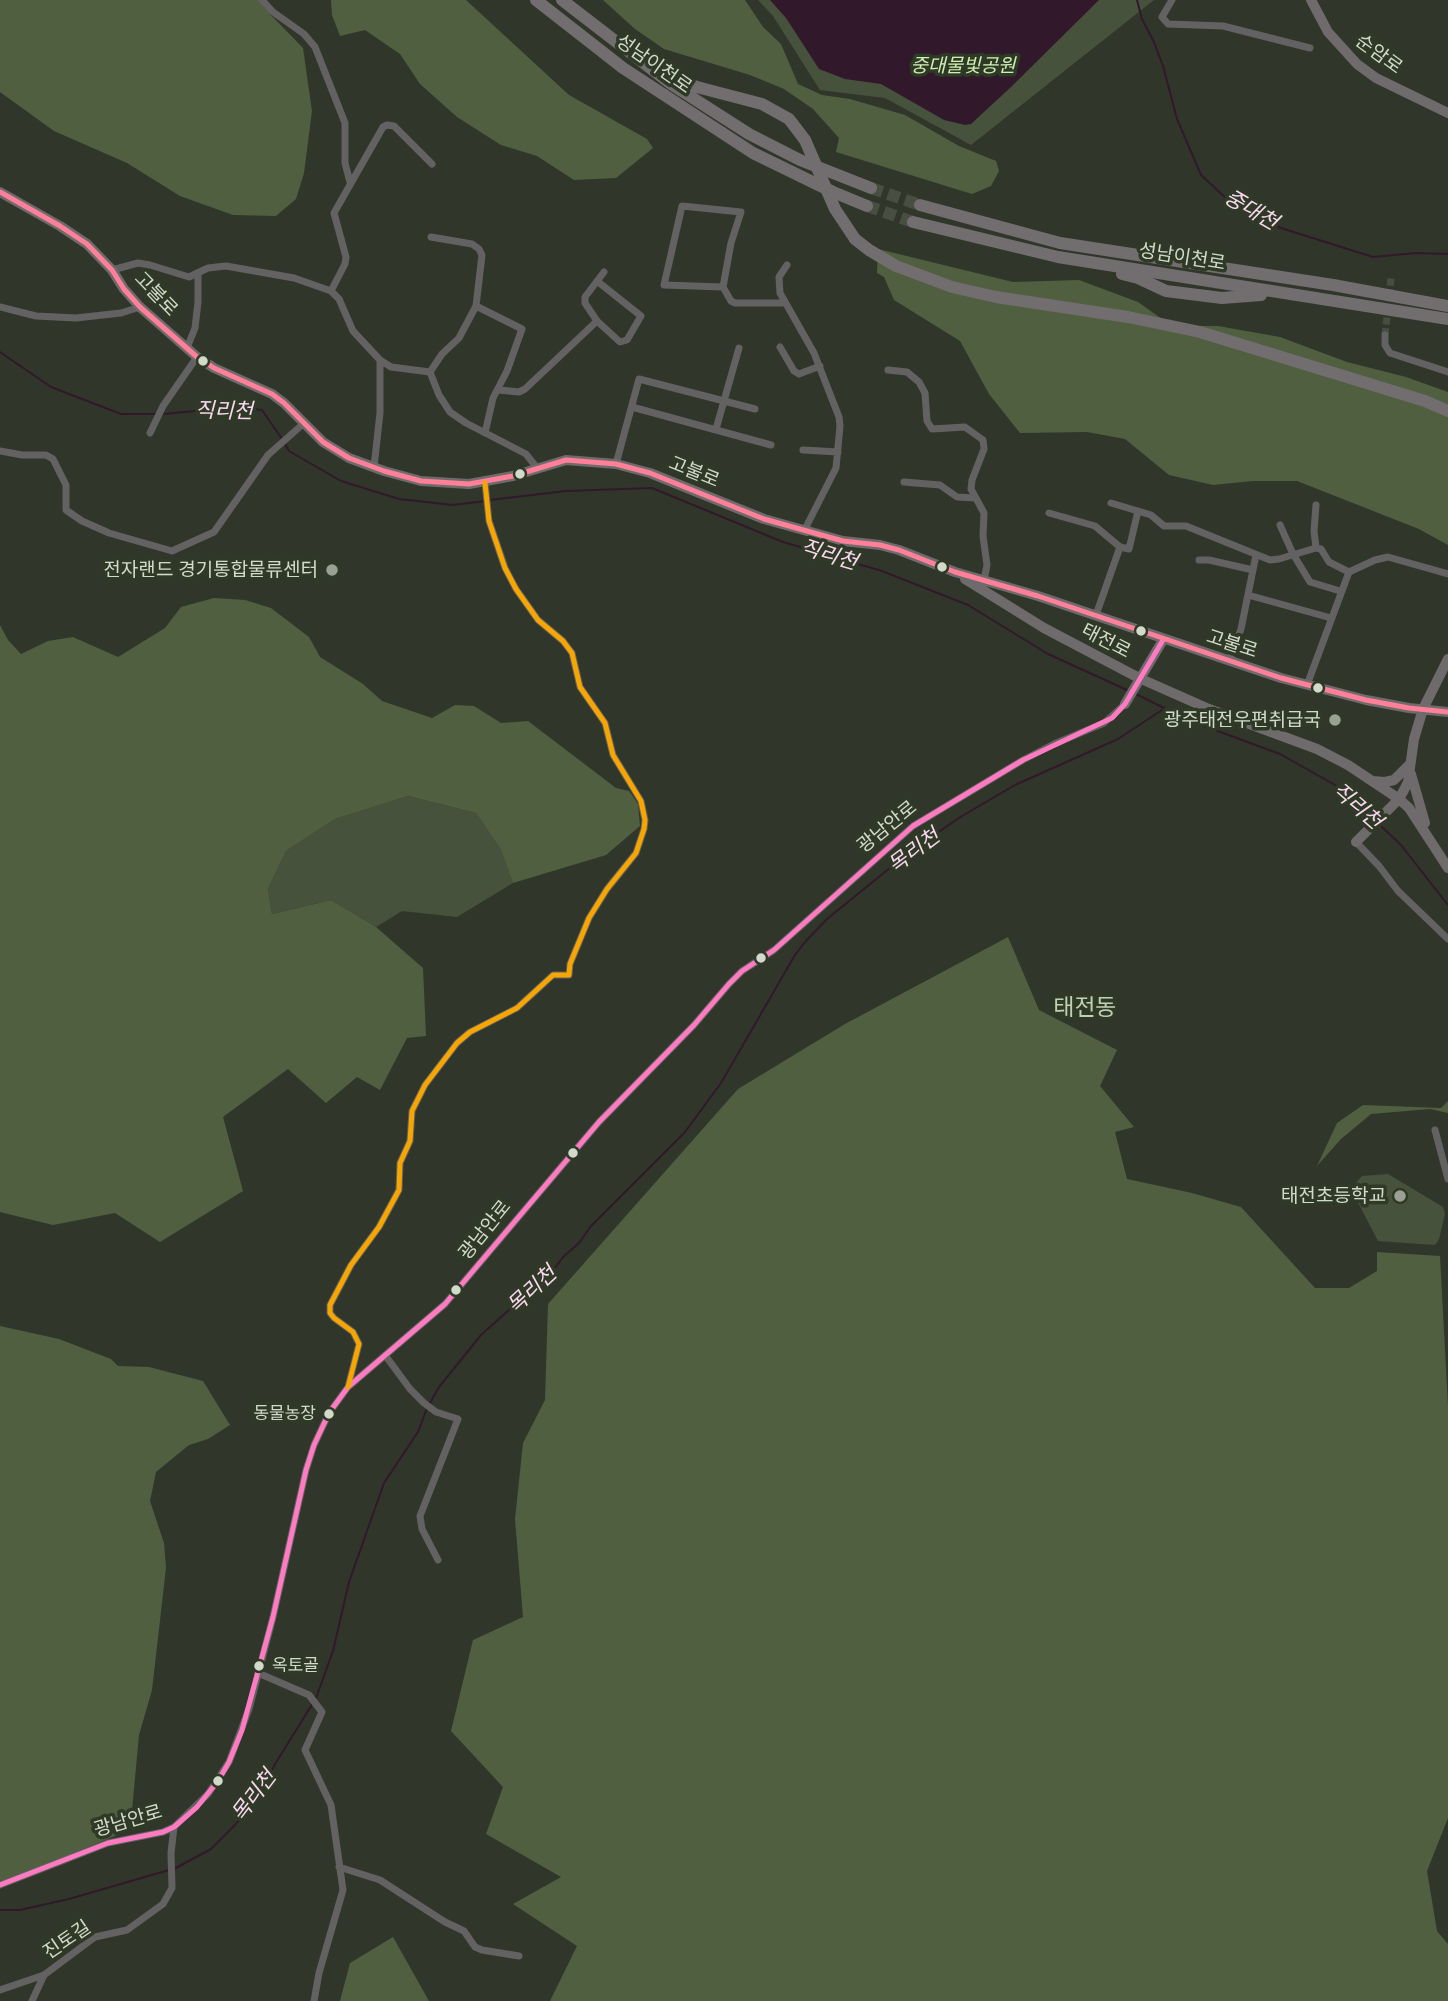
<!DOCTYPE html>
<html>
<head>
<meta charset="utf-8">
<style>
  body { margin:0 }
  canvas { display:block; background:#30362a }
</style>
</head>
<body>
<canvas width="1448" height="2001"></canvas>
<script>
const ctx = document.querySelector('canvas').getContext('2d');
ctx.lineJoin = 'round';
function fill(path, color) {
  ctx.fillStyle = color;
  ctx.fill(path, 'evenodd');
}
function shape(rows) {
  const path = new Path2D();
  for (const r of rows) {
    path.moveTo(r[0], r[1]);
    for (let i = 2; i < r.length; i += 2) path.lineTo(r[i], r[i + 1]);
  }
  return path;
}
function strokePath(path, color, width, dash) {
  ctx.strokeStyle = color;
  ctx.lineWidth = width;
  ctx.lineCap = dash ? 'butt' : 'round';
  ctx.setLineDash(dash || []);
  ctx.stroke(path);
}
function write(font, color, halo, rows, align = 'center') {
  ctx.font = font + ' "Playfair Display","Noto Sans KR",serif';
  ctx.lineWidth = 7;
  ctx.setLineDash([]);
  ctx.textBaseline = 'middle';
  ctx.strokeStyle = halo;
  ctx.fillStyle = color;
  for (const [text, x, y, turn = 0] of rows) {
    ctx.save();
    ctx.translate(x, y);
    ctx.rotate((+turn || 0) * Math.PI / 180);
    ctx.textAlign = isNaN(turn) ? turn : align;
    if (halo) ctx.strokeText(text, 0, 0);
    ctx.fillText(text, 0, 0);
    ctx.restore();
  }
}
const green = shape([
  [758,0,1154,0,971,145,885,98,820,90,773,16],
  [408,796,476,813,501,850,513,883,457,917,402,911,376,927,331,900,272,914,268,889,286,851,335,819],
  [1388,1174,1443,1207,1445,1214,1439,1239,1435,1245,1378,1241,1351,1189,1362,1176]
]);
const forest = shape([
  [0,0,264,0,270,14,303,48,312,111,304,173,296,199,276,216,233,215,180,196,127,163,54,131,0,92],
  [331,0,466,0,569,95,647,139,653,148,616,178,574,180,537,156,501,145,457,117,420,84,400,54,365,30,340,36,332,15],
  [603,0,745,0,763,27,781,44,798,84,822,95,850,99,905,115,959,146,996,161,999,171,991,186,972,194,836,152,839,138,813,109,784,89,750,75,664,49,635,29],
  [878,249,1013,282,1079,280,1138,302,1172,326,1218,326,1280,337,1347,362,1406,377,1448,392,1448,545,1419,529,1297,481,1253,481,1213,485,1169,475,1125,439,1087,432,1020,433,989,394,960,341,894,300,884,277,877,273],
  [214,598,245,600,271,608,309,637,320,657,363,684,382,701,432,718,455,705,474,706,501,723,528,721,616,788,629,791,638,804,640,826,606,855,513,883,501,850,476,813,408,796,335,819,286,851,268,889,272,914,331,900,376,927,423,968,426,1036,407,1038,380,1090,357,1077,326,1103,288,1069,223,1117,243,1191,160,1242,115,1213,53,1225,0,1212,0,625,8,640,21,654,48,641,73,637,118,657,165,628,181,607],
  [1008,937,1039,1010,1117,1050,1100,1086,1134,1127,1115,1132,1127,1179,1192,1193,1241,1207,1315,1288,1349,1288,1377,1271,1377,1252,1440,1256,1448,1406,1448,1818,1427,1871,1437,1931,1448,1944,1448,2001,550,2001,577,1946,513,1904,561,1877,486,1834,503,1787,451,1731,473,1640,523,1617,515,1519,523,1443,545,1400,548,1304,738,1089,845,1024],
  [1448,1101,1448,1113,1430,1109,1371,1114,1341,1139,1317,1166,1337,1123,1363,1105,1441,1108],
  [0,1326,59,1339,111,1359,118,1366,149,1367,203,1381,230,1425,208,1439,189,1445,156,1472,150,1501,164,1543,166,1568,152,1690,139,1735,131,1821,127,1831,11,1879,0,1881],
  [393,1937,429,2001,340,2001,350,1963]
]);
const water = shape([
  [770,0,1099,0,1011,87,971,124,965,125,944,120,881,84,845,79,819,69,786,18]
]);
const stream = shape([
  [1137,0,1142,19,1154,42,1163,66,1177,119,1201,175,1228,200,1281,228,1373,257,1416,253,1448,254],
  [0,352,51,387,121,414,155,414],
  [164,414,235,407,262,410,282,439],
  [285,444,289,451,341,481,399,499,453,505,485,501],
  [490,500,566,491,652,488,783,542,882,571,968,605,1048,654,1127,690],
  [1136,694,1188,720,1280,754,1344,790,1373,818],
  [1380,825,1401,845,1448,905],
  [430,1403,439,1387,481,1335,509,1310,543,1284,563,1257,579,1243,591,1226,685,1132,721,1083,795,955,805,942,827,919,912,850,962,816,1015,785,1118,739,1165,708],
  [316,1698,333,1651,349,1582,384,1483,418,1432,427,1408],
  [174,1869,211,1849,235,1825,263,1790,275,1764,313,1703],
  [0,1910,20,1910,69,1899,169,1870]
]);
const streetTunnel = shape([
  [1389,296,1391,278],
  [1385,335,1388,308]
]);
const highwayTunnel = shape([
  [871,188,920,205],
  [867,206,913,222]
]);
const street = shape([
  [262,0,273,12,304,34,315,47,345,123,345,163,350,182],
  [1172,0,1162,17,1168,24,1223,26,1310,48],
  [787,265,779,277,780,293,814,353,839,417,840,426,836,468,804,531],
  [112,270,138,263,150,265,189,277,208,268,226,266,294,278,331,291,339,299,353,331,380,360,391,367,430,372,439,395,450,412,466,423,526,454,537,468],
  [723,287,664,285,682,206,741,212,731,243,723,287,731,301,735,303,784,303],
  [331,291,345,264,346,257,334,213,383,127,387,125,394,126,432,164],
  [476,306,522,329,507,371,493,398,485,433],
  [0,307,36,316,76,318,121,313,140,307],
  [597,321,585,303,585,297,604,272],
  [1385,335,1385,345,1390,353,1448,372],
  [780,347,794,371,799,374,820,366],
  [187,348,195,328,198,302,198,274],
  [888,370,907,372,919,382,925,393,927,421,932,429,965,427,983,440,984,449,972,480,971,489,984,513,983,536,987,565,984,580],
  [430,372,442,354,459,338,476,306,482,255,479,249,472,244,431,237],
  [499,390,519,392,525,389,597,321,620,342,627,340,641,316,597,281],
  [632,407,771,445],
  [716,429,739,348],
  [150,433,163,406,197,357],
  [803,450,838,452],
  [0,451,22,455,46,455,53,459,66,485,66,510,82,521,109,533,172,551,214,532,268,455,303,424],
  [616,464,639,379,755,409],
  [374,467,380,413,380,360],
  [904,482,940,485,957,497,975,498],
  [1111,503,1151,515,1164,526,1186,526,1270,560,1279,559,1316,548,1321,549,1329,562,1349,572,1375,560,1388,557,1448,574],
  [1316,505,1314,531,1316,548],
  [1049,513,1095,526,1120,547,1129,549,1138,511],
  [1280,525,1293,554,1310,582,1340,591],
  [1199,560,1209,560,1253,570],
  [1248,595,1331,618],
  [1096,615,1120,547],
  [1229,661,1241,629,1256,555],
  [1307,685,1349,572],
  [1356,842,1379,866,1398,891,1448,939],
  [1435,1130,1448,1179],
  [385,1355,410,1389,424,1403,436,1412,458,1419,420,1516,422,1529,438,1560],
  [348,1387,359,1344,353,1332,334,1318,330,1313,330,1305,351,1265,379,1227,399,1190,400,1163,410,1141,412,1111,425,1085,457,1043,470,1032,517,1008,553,975,569,975,570,964,589,918,607,889,636,853,644,829,645,820,641,801,613,755,605,723,580,687,572,653,563,641,538,620,516,589,505,568,489,521,485,483],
  [258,1673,309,1695,322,1712,305,1750,331,1805,343,1890,319,1973,314,2001],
  [339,1867,380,1880,445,1922,464,1931,475,1947,482,1950,519,1956],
  [0,1885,108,1843,163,1832,174,1827,208,1794,229,1762,249,1709,273,1617,306,1470,314,1445,329,1413,348,1387,445,1304,599,1122,694,1025,729,984,742,971,774,950,913,826,1023,760,1054,744,1104,723,1125,704],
  [0,1990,44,1975,95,1937,127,1930,163,1904,172,1888,171,1853,174,1827],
  [32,2001,44,1975]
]);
const secondary = shape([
  [1311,0,1328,32,1357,64,1376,78,1448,113],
  [0,192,60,226,87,244,112,270,124,289,140,307,197,357,214,368,272,394,284,403,323,442,349,458,384,471,421,481,469,484,513,476,566,460,616,464,650,473,764,519,843,541,880,545,899,550,955,572,1038,596,1281,678,1366,700,1409,708,1448,712],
  [965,579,1044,628,1139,678,1209,709,1317,749,1348,765,1399,799,1409,808,1448,868],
  [1125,704,1163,640],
  [1411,774,1425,823],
  [1372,781,1385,782,1394,780,1410,764],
  [1356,842,1399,799,1404,790,1408,782,1414,739,1423,709,1448,659]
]);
const highway = shape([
  [536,0,623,68,753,153,833,192,867,206],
  [562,0,671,84,749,134,800,160,871,188],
  [670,78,697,87,762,104,789,119,805,140],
  [920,205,1060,243,1333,285,1448,306],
  [913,222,1058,257,1448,319],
  [855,239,869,250,896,266,952,287,996,297,1128,317,1200,332,1425,401,1448,411],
  [1122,274,1138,278,1166,291,1222,298,1261,295]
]);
const highwayBridge = shape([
  [805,140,835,209,855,239]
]);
const bus1 = shape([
  [0,1885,108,1843,163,1832,174,1827,197,1807,218,1781,229,1762,242,1730,273,1617,306,1470,314,1445,329,1413,348,1387,445,1304,599,1122,694,1025,729,984,742,971,774,950,913,826,1023,760,1112,718,1125,704,1163,640]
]);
const bus2 = shape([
  [0,192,60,226,87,244,112,270,124,289,140,307,197,357,214,368,272,394,284,403,323,442,349,458,384,471,421,481,469,484,513,476,566,460,616,464,650,473,764,519,843,541,880,545,899,550,955,572,1038,596,1281,678,1366,700,1409,708,1448,712]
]);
const bus3 = shape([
  [348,1387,359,1344,353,1332,334,1318,330,1313,330,1305,351,1265,379,1227,399,1190,400,1163,410,1141,412,1111,425,1085,457,1043,470,1032,517,1008,553,975,569,975,570,964,589,918,607,889,636,853,644,829,645,820,641,801,613,755,605,723,580,687,572,653,563,641,538,620,516,589,505,568,489,521,485,483]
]);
const markers = [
  [203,361,6,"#d3dacd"],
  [520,474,6,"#d3dacd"],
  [942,567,6,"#d3dacd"],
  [332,570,7,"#9aa194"],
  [1141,631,6,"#d3dacd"],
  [1318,688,6,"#d3dacd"],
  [1335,720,7,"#9aa194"],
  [761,958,6,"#d3dacd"],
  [573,1153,6,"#d3dacd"],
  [1400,1196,7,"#9aa194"],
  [456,1290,6,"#d3dacd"],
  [329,1414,6,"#d3dacd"],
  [259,1666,6,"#d3dacd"],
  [218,1781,6,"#d3dacd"]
];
const busNames = [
  ["동물농장",316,1414],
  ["옥토골",272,1666,"left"]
];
const streetNames = [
  ["순암로",1379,54,36],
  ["성남이천로",654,64,35],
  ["성남이천로",1182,257,9],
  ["고불로",156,294,46],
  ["고불로",694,472,22],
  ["태전로",1106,641,27],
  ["고불로",1232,644,18],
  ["광남안로",887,827,-39],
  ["광남안로",485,1230,-51],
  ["광남안로",128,1821,-16],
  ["진토길",67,1940,-34]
];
const parkNames = [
  ["중대물빛공원",963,66]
];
const poiNames = [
  ["전자랜드 경기통합물류센터",318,570],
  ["광주태전우편취급국",1321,720],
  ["태전초등학교",1386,1196]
];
const waterNames = [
  ["중대천",1251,210,30],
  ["직리천",224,411,1],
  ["직리천",829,555,17],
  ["직리천",1357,806,41],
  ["목리천",914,851,-37],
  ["목리천",532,1290,-43],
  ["목리천",254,1796,-53]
];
const quarterNames = [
  ["태전동",1085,1008]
];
fill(green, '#46523c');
fill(forest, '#4f5f40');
fill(water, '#31192b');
strokePath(stream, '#31192b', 2);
strokePath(streetTunnel, '#484f42', 7, [7, 3.5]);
strokePath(highwayTunnel, '#484f42', 12, [12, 6]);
strokePath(street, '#646162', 7);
strokePath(secondary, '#6f6b6c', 10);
strokePath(highway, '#726d6f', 12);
strokePath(highwayBridge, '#726d6f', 12);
strokePath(bus1, '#fe7ac1', 5);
strokePath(bus2, '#ff8098', 5);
strokePath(bus3, '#f7a600', 5);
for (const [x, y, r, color] of markers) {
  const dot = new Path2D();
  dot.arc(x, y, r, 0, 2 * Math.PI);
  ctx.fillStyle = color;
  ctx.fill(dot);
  strokePath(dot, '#2f3a26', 2.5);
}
write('17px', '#d3dacd', '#2f3a26', busNames, 'right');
write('19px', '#d3dacd', '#2f3a26', streetNames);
write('italic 19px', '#cfefb3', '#2f3a26', parkNames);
write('19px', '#d3dacd', '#2f3a26', poiNames, 'right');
write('italic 21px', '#fbd8f2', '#2f3a26', waterNames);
write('23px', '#c2cfb7', '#2f3a26', quarterNames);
</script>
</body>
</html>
